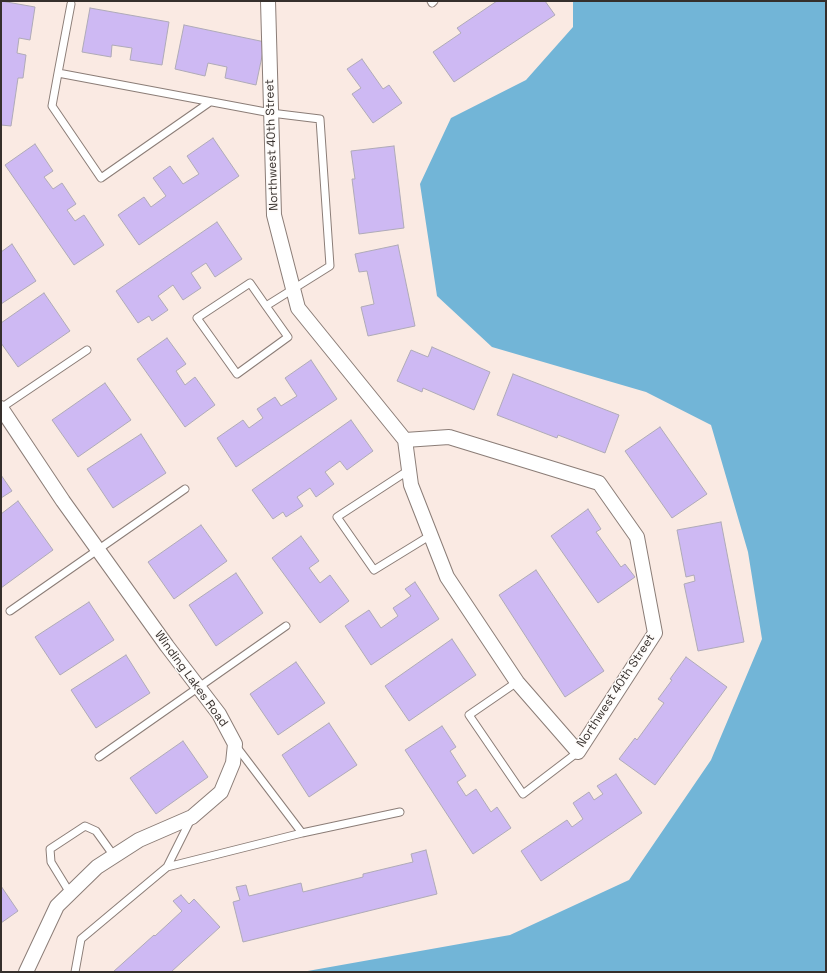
<!DOCTYPE html>
<html>
<head>
<meta charset="utf-8">
<style>
  body { margin:0 }
  #map { position:relative; width:827px; height:973px; overflow:hidden; background:#faeae3; font-family:"Space Grotesk",sans-serif }
  canvas { display:block }
  .frame { position:absolute; inset:0; border:2px solid #352f2c; pointer-events:none }
</style>
</head>
<body>
<div id="map">
<canvas width="827" height="973"></canvas>
<div class="frame"></div>
</div>
<script>
const ctx = document.querySelector('canvas').getContext('2d');
ctx.lineJoin = 'round';
function fill(path, color) {
  ctx.fillStyle = color;
  ctx.fill(path, 'evenodd');
}
function shape(rows) {
  const path = new Path2D();
  for (const r of rows) {
    path.moveTo(r[0], r[1]);
    for (let i = 2; i < r.length; i += 2) path.lineTo(r[i], r[i + 1]);
  }
  return path;
}
function strokePath(path, color, width, dash) {
  ctx.strokeStyle = color;
  ctx.lineWidth = width;
  ctx.lineCap = dash ? 'butt' : 'round';
  ctx.setLineDash(dash || []);
  ctx.stroke(path);
}
function write(font, color, halo, rows, align = 'center') {
  ctx.font = font + ' "Space Grotesk",sans-serif';
  ctx.lineWidth = 3;
  ctx.setLineDash([]);
  ctx.textBaseline = 'middle';
  ctx.strokeStyle = halo;
  ctx.fillStyle = color;
  for (const [text, x, y, turn = 0] of rows) {
    ctx.save();
    ctx.translate(x, y);
    ctx.rotate((+turn || 0) * Math.PI / 180);
    ctx.textAlign = isNaN(turn) ? turn : align;
    if (halo) ctx.strokeText(text, 0, 0);
    ctx.fillText(text, 0, 0);
    ctx.restore();
  }
}
const water = shape([
  [573,1,826,1,826,972,302,972,510,935,629,880,711,760,762,639,748,552,711,425,646,392,492,347,437,296,420,184,451,118,526,80,573,27]
]);
const building = shape([
  [1,1,35,7,30,40,19,38,17,53,26,55,23,78,18,78,11,126,1,125,1,1],
  [497,1,545,1,555,15,454,82,433,52,461,33,457,28,497,1],
  [90,8,169,22,162,65,130,60,132,48,112,45,111,57,82,52,90,8],
  [184,25,265,42,256,85,225,78,227,67,208,63,205,76,175,69,184,25],
  [362,59,383,89,389,85,402,103,373,123,352,94,361,88,347,69,362,59],
  [213,138,239,176,139,245,118,215,144,197,151,207,166,196,153,178,170,166,183,184,199,174,187,156,213,138],
  [35,144,53,171,44,177,53,189,62,183,76,204,67,210,75,221,84,215,104,245,74,265,5,165,35,144],
  [394,146,404,228,359,234,352,179,355,179,351,151,394,146],
  [217,222,242,259,215,277,206,263,191,273,201,288,183,300,173,285,158,296,168,310,152,321,149,316,138,323,116,291,217,222],
  [12,244,36,281,1,304,1,252,12,244],
  [398,245,415,326,368,336,361,307,374,304,367,271,359,272,355,254,398,245],
  [44,293,70,331,18,367,1,343,1,323,44,293],
  [167,338,186,364,176,371,185,385,195,377,215,405,185,427,137,359,167,338],
  [432,347,490,372,474,410,423,388,422,392,397,381,411,350,428,357,432,347],
  [311,360,337,399,236,467,217,438,243,420,249,428,263,418,257,409,275,397,281,406,297,396,285,378,311,360],
  [513,374,619,415,605,453,558,435,557,438,497,415,513,374],
  [105,383,131,420,78,457,52,420,105,383],
  [351,420,373,451,347,470,340,461,325,472,334,484,316,497,310,488,297,497,303,506,286,517,283,512,273,519,252,490,351,420],
  [660,427,707,494,672,518,625,451,660,427],
  [141,434,166,473,113,508,87,469,141,434],
  [1,475,12,491,1,498,1,475],
  [18,501,53,550,1,588,1,514,18,501],
  [588,509,601,529,596,532,621,567,625,564,635,577,598,603,551,536,588,509],
  [721,522,744,642,698,651,684,584,695,581,694,575,686,577,677,530,721,522],
  [201,525,227,561,174,599,148,562,201,525],
  [301,536,319,561,309,568,320,583,330,575,349,601,320,623,272,558,301,536],
  [536,570,604,671,565,697,499,595,536,570],
  [236,573,263,613,216,646,189,605,236,573],
  [415,582,439,619,371,665,345,626,369,610,381,628,398,616,393,608,411,596,405,589,415,582],
  [89,602,114,640,60,675,35,637,89,602],
  [452,639,476,675,409,721,385,686,452,639],
  [126,655,150,693,96,728,71,690,126,655],
  [686,657,727,687,655,785,619,759,635,738,637,740,664,703,658,699,672,680,670,679,686,657],
  [296,662,325,703,278,735,250,694,296,662],
  [329,723,357,765,309,797,282,755,329,723],
  [442,726,456,747,450,751,466,776,457,782,466,796,476,789,491,812,497,807,511,828,473,854,405,750,442,726],
  [183,741,208,777,156,814,130,778,183,741],
  [616,774,642,813,541,881,521,851,567,820,572,827,583,819,573,803,589,792,594,800,603,794,597,786,616,774],
  [426,850,437,894,243,942,233,902,240,900,236,887,246,885,249,896,301,883,303,892,363,877,363,874,413,862,411,854,426,850],
  [1,886,18,911,1,923,1,886],
  [181,895,189,904,194,899,220,927,171,972,113,972,154,935,155,936,182,911,173,901,181,895]
]);
const service = shape([
  [431,1,432,3,434,1],
  [71,4,58,73,271,113,320,119,330,266,266,306,250,283,197,318,237,374,288,337,266,306],
  [58,73,52,106,101,178,210,102],
  [1,408,87,350],
  [409,470,337,517,374,570,431,535],
  [10,611,185,489],
  [517,682,469,715,523,794,578,752],
  [236,746,302,833,400,812],
  [99,757,286,626],
  [191,819,167,867,302,833],
  [70,893,51,862,50,849,85,826,96,831,114,856],
  [75,972,81,939,167,867]
]);
const minor = shape([
  [268,1,274,215,298,308,405,440],
  [1,408,63,501,167,646,219,714,235,744,233,763,221,792,192,817,139,840,97,867,57,906,26,972],
  [449,437,599,483,637,537,655,633,578,752,517,682,447,577,411,485,405,440,449,437]
]);
const streetNames = [
  ["Northwest 40th Street",272,145,-92],
  ["Winding Lakes Road",191,679,54],
  ["Northwest 40th Street",616,691,-57]
];
fill(water, '#72b5d7');
fill(building, '#ceb9f3');
strokePath(building, '#afaab7', 1);
strokePath(service, '#8b7d77', 9);
strokePath(minor, '#8b7d77', 16);
strokePath(service, '#fff', 7);
strokePath(minor, '#fff', 14);
write('12px', '#352f2c', '#fefbf9', streetNames);
</script>
</body>
</html>
